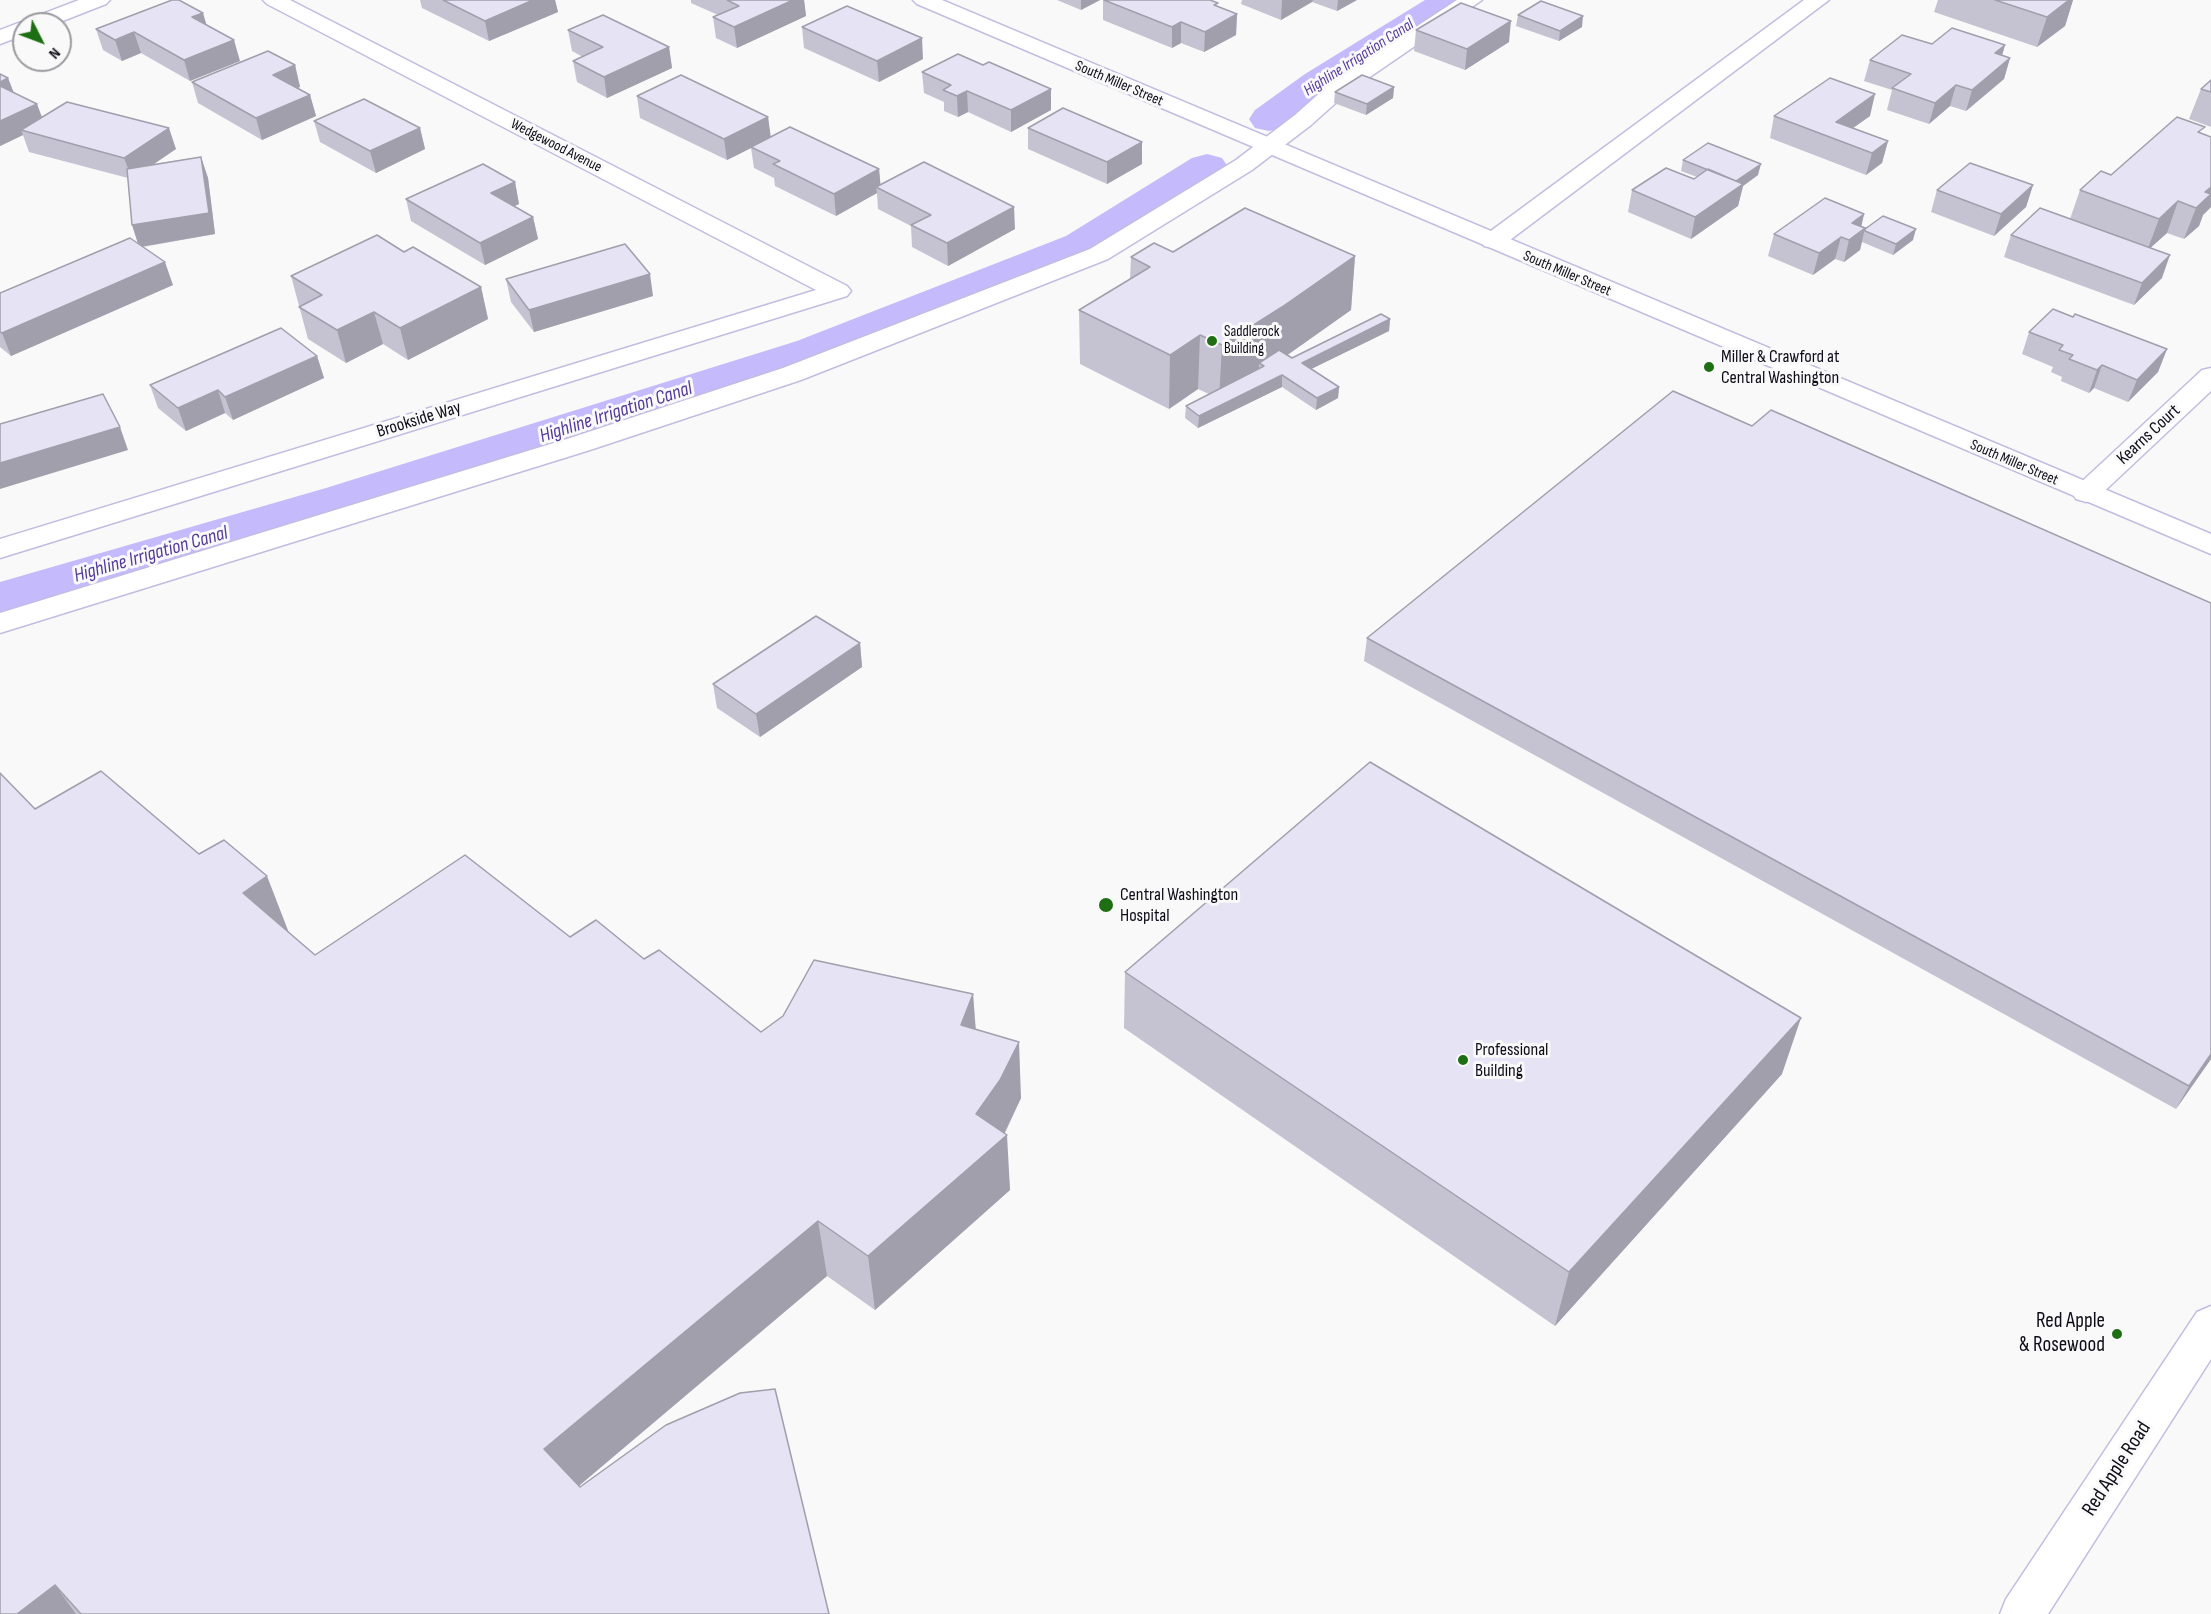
<!DOCTYPE html>
<html>
<head>
<meta charset="utf-8">
<style>
  body { margin:0 }
  #map { position:relative; width:2211px; height:1614px; overflow:hidden; background:#f9f9f9; font-family:"Sofia Sans Condensed",sans-serif }
  canvas { display:block }
  .north { position:absolute; left:12px; top:12px; width:60px; height:60px; box-sizing:border-box; background:#f9f9f9; border:2px solid #9b9a9f; border-radius:50%; rotate:132deg; font-size:16px; font-weight:700; line-height:24px; text-align:center; color:#0e0c18 }
  .north::after { content:''; display:block; margin:auto; width:21px; height:27px; background:#1e6e13; clip-path:polygon(50% 0,100% 100%,50% 72%,0 100%) }
</style>
</head>
<body>
<div id="map">
<canvas width="2211" height="1614"></canvas>
<div class="north">N</div>
</div>
<script>
const ctx = document.querySelector('canvas').getContext('2d');
ctx.lineJoin = 'round';
function shape(rows) {
  const path = new Path2D();
  for (const r of rows) {
    path.moveTo(r[0], r[1]);
    for (let i = 2; i < r.length; i += 2) path.lineTo(r[i], r[i + 1]);
  }
  return path;
}
function fill(path, color) {
  ctx.fillStyle = color;
  ctx.fill(path, 'evenodd');
}
function strokePath(path, color, width, dash) {
  ctx.strokeStyle = color;
  ctx.lineWidth = width;
  ctx.lineCap = dash ? 'butt' : 'round';
  ctx.setLineDash(dash || []);
  ctx.stroke(path);
}
function write(font, color, halo, rows, align = 'center') {
  ctx.font = font + ' "Sofia Sans Condensed",sans-serif';
  ctx.lineWidth = 6;
  ctx.setLineDash([]);
  ctx.textBaseline = 'middle';
  ctx.strokeStyle = halo;
  ctx.fillStyle = color;
  for (const [text, x, y, turn = 0] of rows) {
    ctx.save();
    ctx.translate(x, y);
    ctx.rotate((+turn || 0) * Math.PI / 180);
    ctx.textAlign = isNaN(turn) ? turn : align;
    if (halo) ctx.strokeText(text, 0, 0);
    ctx.fillText(text, 0, 0);
    ctx.restore();
  }
}
const canal = shape([
  [1425,0,1470,0,1464,8,1333,90,1283,128,1269,131,1255,128,1249,119,1255,110,1305,74,1425,0],
  [1207,154,1222,158,1228,167,1222,176,1098,254,829,361,362,510,0,616,0,582,326,488,797,341,1066,236,1192,158,1207,154]
]);
const service = shape([
  [1457,0,1482,0,1348,92,1311,125,1252,170,1108,259,801,380,590,450,0,633,0,613,570,438,783,368,1090,249,1236,160,1295,115,1332,82,1457,0],
  [1804,0,1829,0,1502,246,1493,248,1484,246,1481,241,1484,236,1804,0]
]);
const minor = shape([
  [263,0,290,0,847,286,851,291,847,296,0,558,0,539,816,290,267,4,263,0],
  [2211,368,2211,391,2096,499,2086,502,2076,499,2072,493,2076,487,2202,370,2211,368]
]);
const tertiary = shape([
  [79,0,110,0,106,4,55,24,24,24,24,35,0,44,0,30,79,0],
  [913,0,942,0,2211,534,2211,554,917,4,913,0],
  [2211,1306,2211,1359,2048,1614,2000,1614,2006,1599,2197,1312,2211,1306]
]);
const wall = shape([
  [420,0,555,0,558,12,489,41,422,8],
  [691,0,804,0,806,16,737,48,716,38,713,17,718,15,691,3],
  [1057,0,1100,0,1081,10],
  [1103,0,1218,7,1237,14,1236,35,1204,52,1181,43,1172,48,1103,20],
  [1242,0,1357,0,1337,11,1312,2,1281,20,1241,4],
  [1938,0,2073,0,2065,26,2037,47,1934,12],
  [1518,15,1582,27,1559,41,1516,26],
  [206,25,240,61,190,81,141,53,122,61,103,50,96,29],
  [802,27,923,59,879,82,804,48],
  [568,30,669,47,672,68,607,98,577,82,573,61,583,57,572,51],
  [1416,30,1509,42,1465,70,1414,51],
  [1932,44,2005,45,2002,55,2010,58,2004,79,1966,111,1950,106,1929,124,1887,110,1892,90,1864,81,1870,60],
  [295,65,300,87,297,88,310,95,316,116,262,140,198,103,192,82],
  [922,72,1051,110,1011,132,968,112,958,117,944,111,944,102,924,93],
  [0,74,8,78,14,93,42,117,176,149,153,164,201,157,208,178,215,234,143,247,173,285,11,356,0,347,0,293,138,243,128,178,29,152,23,135,0,146],
  [2211,80,2211,127,2189,119,2201,89],
  [1394,87,1393,98,1366,115,1334,103,1335,92],
  [637,96,768,117,770,137,879,169,880,185,1015,229,948,266,912,247,911,226,878,209,877,193,836,216,775,186,774,178,754,168,751,148,727,160,640,118],
  [1774,116,1870,116,1853,128,1888,141,1882,163,1866,175,1770,138],
  [314,121,420,128,425,149,376,173,320,142],
  [1028,128,1142,142,1142,164,1107,184,1028,149],
  [2202,134,2211,137,2211,207,2203,215,2199,226,2184,239,2167,233,2150,248,2162,278,2134,305,2004,257,2011,235,2070,219,2080,190,2111,175],
  [1683,160,1758,175,1743,186,1738,206,1691,239,1628,212,1632,190,1694,179,1697,177,1681,171],
  [515,182,519,204,514,206,533,217,538,239,485,265,411,221,406,199],
  [2033,185,2026,207,1994,236,1931,212,1937,190],
  [1864,214,1861,226,1913,240,1893,255,1862,242,1860,250,1844,262,1835,259,1813,275,1768,256,1774,234],
  [404,252,481,287,488,319,408,360,383,344,346,363,308,339,291,276],
  [1173,252,1355,256,1351,310,1287,355,1292,358,1390,319,1389,331,1311,369,1339,387,1338,398,1316,410,1282,387,1198,428,1185,418,1186,406,1209,394,1198,389,1169,409,1080,364,1079,310,1130,279,1131,257],
  [506,279,653,296,534,332,511,302],
  [2073,317,2167,349,2158,372,2128,402,2094,388,2089,393,2061,381,2062,377,2051,372,2053,367,2022,354,2029,332],
  [317,356,324,378,233,420,225,413,186,431,158,408,150,385],
  [1752,426,2211,603,2211,1059,2176,1109,1364,661,1367,638],
  [860,643,862,667,760,737,717,708,713,684],
  [35,809,199,854,315,955,570,937,644,959,761,1032,973,994,976,1030,1021,1098,1005,1133,1010,1190,875,1310,827,1276,579,1486,829,1614,0,1614],
  [1125,972,1782,1074,1555,1326,1124,1028]
]);
const shadedWall = shape([
  [533,0,555,0,558,12,489,41,485,21],
  [793,0,804,0,806,16,737,48,734,27],
  [1081,0,1100,0,1081,10],
  [1282,0,1313,0,1312,2,1281,20],
  [1338,0,1357,0,1337,11],
  [2069,0,2073,0,2065,26,2037,47,2047,17],
  [203,13,209,33,192,17],
  [1237,14,1236,35,1204,52,1205,32],
  [1583,16,1582,27,1559,41,1560,31],
  [1511,21,1509,42,1465,70,1467,49],
  [1181,22,1181,43,1172,48,1172,27],
  [134,32,141,53,122,61,115,40],
  [922,38,923,59,879,82,877,61],
  [234,40,240,61,190,81,184,60],
  [2005,45,1999,66,1995,53],
  [669,47,672,68,607,98,604,77],
  [2010,58,2004,79,1966,111,1972,90],
  [295,65,300,87,279,96,273,75],
  [8,78,16,99,0,98,0,82],
  [1956,85,1950,106,1929,124,1935,103],
  [1394,87,1393,98,1366,115,1367,104],
  [1051,89,1051,110,1011,132,1011,110],
  [967,91,968,112,958,117,957,96],
  [1875,94,1870,116,1836,140,1836,122],
  [310,95,316,116,262,140,256,118],
  [37,104,45,125,21,130,23,135,0,146,0,121],
  [768,117,771,138,751,147,751,148,727,160,724,139],
  [169,128,176,149,132,179,124,158],
  [420,128,425,149,376,173,370,151],
  [1888,141,1882,163,1866,175,1872,153],
  [1142,142,1142,164,1107,184,1107,162],
  [201,157,208,178,215,234,139,247,132,225],
  [1761,164,1758,175,1743,186,1738,206,1691,239,1695,217,1736,181],
  [879,169,881,189,876,187,877,193,836,216,834,194],
  [515,182,519,204,496,215,491,193],
  [2033,185,2026,207,1994,236,2001,214],
  [2211,187,2211,207,2203,215,2199,226,2184,239,2196,208,2205,192],
  [2178,201,2167,233,2147,251,2159,219],
  [1014,207,1015,229,948,266,947,243],
  [1864,214,1860,233,1865,228,1860,250,1844,262,1849,240,1852,223],
  [533,217,538,239,485,265,480,243],
  [1916,229,1913,240,1893,255,1896,244],
  [1841,237,1835,259,1813,275,1819,253],
  [2170,255,2162,278,2134,305,2142,283],
  [1355,256,1351,310,1279,361,1264,366,1259,363,1259,374,1219,400,1222,345],
  [165,262,173,285,11,356,2,333],
  [650,274,653,296,534,332,529,310],
  [481,287,488,319,408,360,400,328],
  [374,312,383,344,346,363,337,330],
  [1390,319,1389,331,1301,374,1302,363],
  [1200,335,1198,389,1169,409,1170,355],
  [2167,349,2158,372,2128,402,2137,380],
  [317,356,324,378,233,420,225,397],
  [2102,365,2094,388,2089,393,2097,370],
  [1282,375,1282,387,1198,428,1199,416],
  [1339,387,1338,398,1316,410,1317,398],
  [218,390,225,413,186,431,178,408],
  [120,427,128,450,0,489,0,463],
  [860,643,862,667,760,737,756,714],
  [267,876,289,933,243,893],
  [973,994,977,1050,961,1025],
  [1801,1018,1782,1074,1555,1326,1569,1272],
  [1019,1042,1021,1098,1003,1136,1007,1135,1010,1190,875,1310,868,1256,976,1114],
  [2211,1054,2211,1059,2176,1109,2189,1086],
  [818,1221,827,1276,562,1500,544,1449],
  [55,1585,76,1614,17,1614]
]);
const building = shape([
  [172,0,179,0,203,13,192,17,234,40,184,60,134,32,115,40,96,29,172,0],
  [443,0,533,0,485,21,443,0],
  [727,0,793,0,734,27,713,17,739,6,727,0],
  [1104,0,1210,0,1218,3,1214,5,1237,14,1205,32,1181,22,1172,27,1104,0],
  [1995,0,2069,0,2047,17,1995,0],
  [1541,1,1583,16,1560,31,1518,15,1541,1],
  [1461,3,1511,21,1467,49,1416,30,1461,3],
  [847,6,922,38,877,61,802,27,847,6],
  [603,15,669,47,604,77,573,61,603,47,568,30,603,15],
  [1952,28,2005,45,1995,53,2010,58,1972,90,1956,85,1935,103,1892,88,1911,74,1870,60,1902,35,1932,44,1952,28],
  [268,51,295,65,273,75,310,95,256,118,192,82,268,51],
  [958,54,983,65,989,62,1051,89,1011,110,967,91,957,96,943,90,951,85,922,72,958,54],
  [0,74,8,78,0,82,0,74],
  [681,75,768,117,724,139,637,96,681,75],
  [1362,75,1394,87,1367,104,1335,92,1362,75],
  [1830,78,1875,94,1836,122,1888,141,1872,153,1774,116,1830,78],
  [2211,80,2211,92,2201,89,2211,80],
  [0,86,37,104,0,121,0,86],
  [364,99,420,128,370,151,314,121,364,99],
  [67,102,169,128,124,158,21,130,67,102],
  [1063,108,1142,142,1107,162,1028,128,1063,108],
  [2177,117,2205,127,2198,132,2211,137,2211,187,2205,192,2211,194,2196,208,2178,201,2159,219,2080,190,2101,171,2111,175,2177,117],
  [790,127,879,169,834,194,773,164,780,161,751,147,790,127],
  [1708,143,1761,164,1736,181,1683,160,1708,143],
  [201,157,209,213,132,225,127,169,201,157],
  [924,162,1014,207,947,243,911,225,931,215,876,187,924,162],
  [1970,163,2033,185,2001,214,1937,190,1970,163],
  [483,164,515,182,491,193,533,217,480,243,406,199,483,164],
  [1666,168,1694,179,1708,169,1743,184,1695,217,1632,190,1666,168],
  [1825,198,1864,214,1852,223,1865,228,1849,240,1841,237,1819,253,1774,234,1825,198],
  [1245,208,1355,256,1282,307,1222,345,1200,335,1170,355,1079,310,1150,267,1131,257,1154,243,1173,252,1245,208],
  [2040,208,2170,255,2142,283,2011,235,2040,208],
  [1883,216,1916,229,1896,244,1865,231,1865,229,1883,216],
  [377,235,404,252,413,247,481,287,400,328,374,312,337,330,299,307,322,295,291,276,377,235],
  [130,238,165,262,2,333,0,332,0,293,130,238],
  [625,244,650,274,529,310,506,279,625,244],
  [2053,309,2073,317,2075,314,2167,349,2137,380,2102,365,2097,370,2069,359,2073,355,2059,350,2063,345,2029,332,2053,309],
  [1381,314,1390,319,1302,363,1339,387,1317,398,1282,375,1199,416,1186,406,1264,366,1259,363,1279,350,1292,358,1381,314],
  [281,328,317,356,225,397,218,390,178,408,150,385,281,328],
  [1673,391,1752,426,1771,410,2211,603,2211,1054,2189,1086,1367,638,1673,391],
  [103,394,120,427,0,463,0,424,103,394],
  [816,616,860,643,756,714,713,684,816,616],
  [1370,762,1801,1018,1569,1272,1125,972,1370,762],
  [101,771,199,854,224,840,267,876,243,893,315,955,465,855,570,937,596,920,644,959,659,950,761,1032,783,1016,814,960,973,994,961,1025,1019,1042,1000,1080,976,1114,1007,1135,868,1256,818,1221,544,1449,580,1487,666,1425,740,1393,775,1389,829,1614,81,1614,55,1585,17,1614,0,1614,0,773,35,809,101,771]
]);
const markers = [
  [1212,341,6,"#1e6e13"],
  [1709,367,6,"#1e6e13"],
  [1106,905,8,"#1e6e13"],
  [1463,1060,6,"#1e6e13"],
  [2117,1334,6,"#1e6e13"]
];
const farStreetnames = [
  ["South Miller Street",1119,84,23],
  ["Wedgewood Avenue",556,146,27],
  ["South Miller Street",1567,274,23],
  ["South Miller Street",2014,463,23]
];
const farPoinames = [
  ["Saddlerock",1224,332],
  ["Building",1224,349]
];
const farWaternames = [
  ["Highline Irrigation Canal",1359,58,-33]
];
const poiNames = [
  ["Miller & Crawford at",1721,357],
  ["Central Washington",1721,378],
  ["Central Washington",1120,895],
  ["Hospital",1120,916],
  ["Professional",1475,1050],
  ["Building",1475,1071]
];
const streetNames = [
  ["Brookside Way",419,420,-17],
  ["Kearns Court",2149,435,-43]
];
const waterNames = [
  ["Highline Irrigation Canal",616,413,-18],
  ["Highline Irrigation Canal",151,555,-16]
];
const nearPoinames = [
  ["Red Apple",2105,1322],
  ["& Rosewood",2105,1346]
];
const nearStreetnames = [
  ["Red Apple Road",2117,1469,-57]
];
fill(canal, '#c5bafc');
strokePath(service, '#c2bde0', 3);
strokePath(minor, '#c2bde0', 3);
strokePath(tertiary, '#c2bde0', 3);
fill(service, '#fff');
fill(minor, '#fff');
fill(tertiary, '#fff');
fill(wall, '#c5c3d2');
fill(shadedWall, '#a09fab');
fill(building, '#e5e3f4');
strokePath(building, '#a09fab', 1.5);
for (const [x, y, r, color] of markers) {
  const dot = new Path2D();
  dot.arc(x, y, r, 0, 2 * Math.PI);
  ctx.fillStyle = color;
  ctx.fill(dot);
  strokePath(dot, '#f9f9f9', 2);
}
write('15px', '#0e0c18', '#f9f9f9', farStreetnames);
write('15px', '#0e0c18', '#f9f9f9', farPoinames, 'left');
write('italic 16px', '#543b99', '#f9f9f9', farWaternames);
write('18px', '#0e0c18', '#f9f9f9', poiNames, 'left');
write('18px', '#0e0c18', '#f9f9f9', streetNames);
write('italic 20px', '#543b99', '#f9f9f9', waterNames);
write('21px', '#0e0c18', '#f9f9f9', nearPoinames, 'right');
write('21px', '#0e0c18', '#f9f9f9', nearStreetnames);
</script>
</body>
</html>
